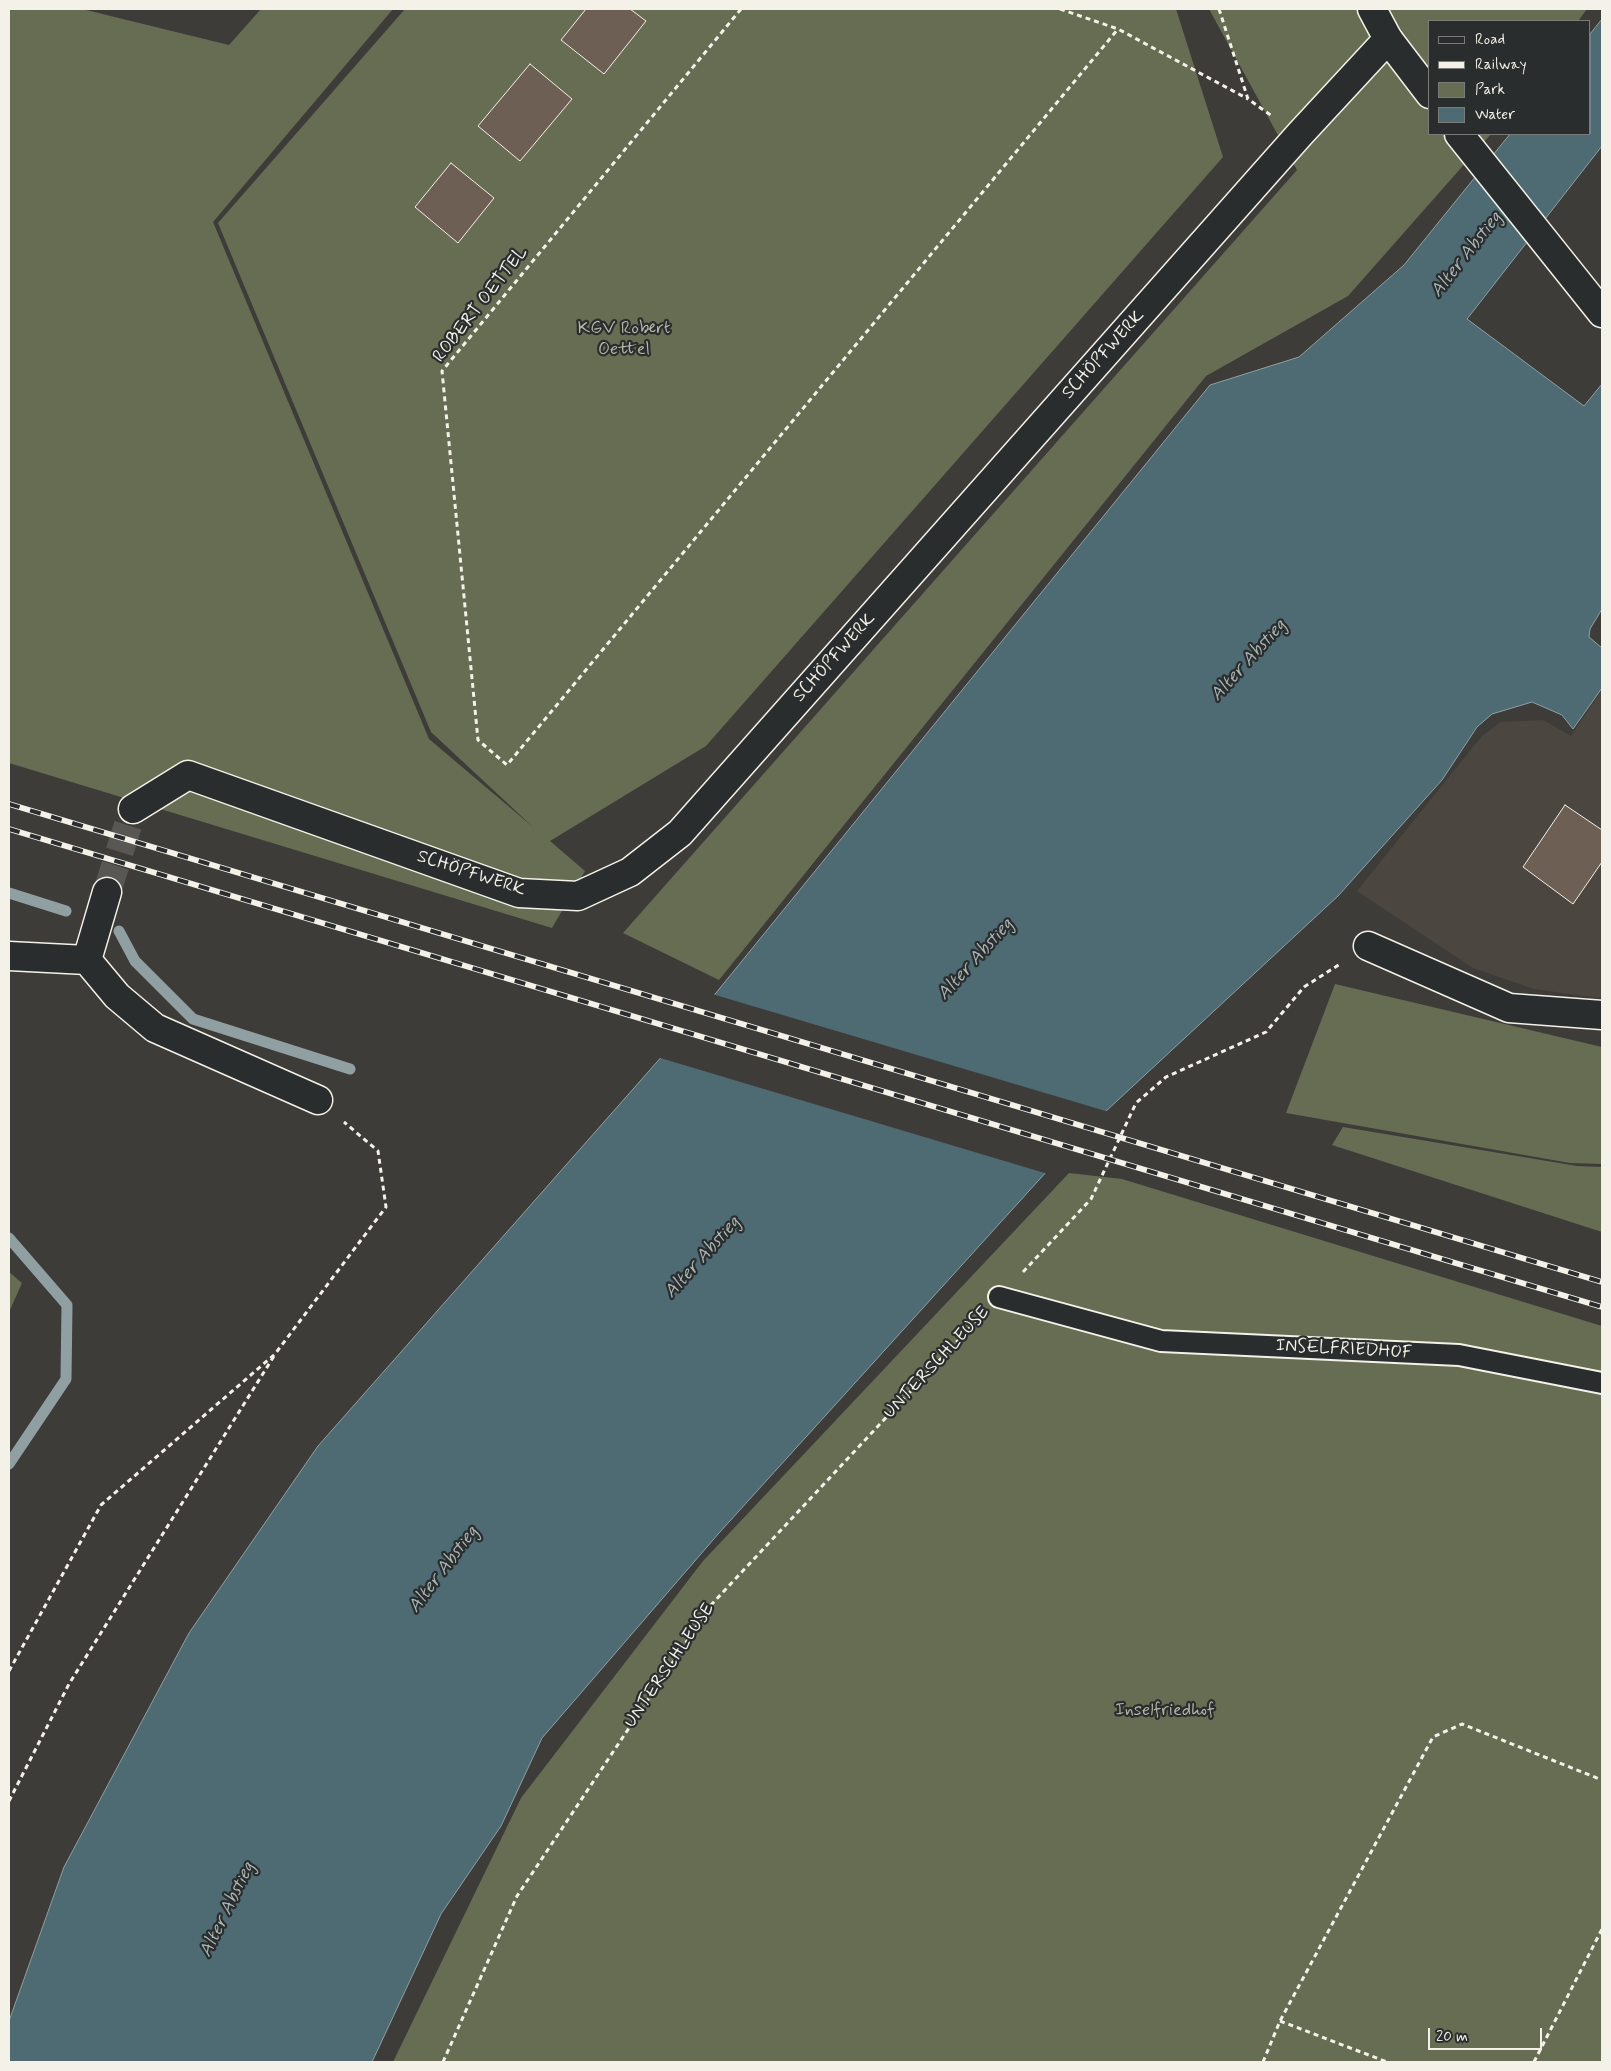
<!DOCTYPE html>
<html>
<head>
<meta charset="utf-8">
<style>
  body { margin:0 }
  #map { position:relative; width:1611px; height:2071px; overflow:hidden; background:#3e3c39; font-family:Mynerve,sans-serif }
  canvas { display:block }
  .frame { position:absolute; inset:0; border:10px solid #f4f1e8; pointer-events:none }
  .legend { position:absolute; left:1428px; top:20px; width:162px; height:115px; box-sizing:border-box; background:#2a2d2e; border:1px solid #7b7b78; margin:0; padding:6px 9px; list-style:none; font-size:15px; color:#f4f1e8 }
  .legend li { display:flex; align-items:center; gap:10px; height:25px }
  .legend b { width:25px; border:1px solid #7b7b78 }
  .scale { position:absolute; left:1428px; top:2028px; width:114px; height:22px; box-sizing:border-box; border:2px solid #f4f1e8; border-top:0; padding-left:6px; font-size:15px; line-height:18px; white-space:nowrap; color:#f4f1e8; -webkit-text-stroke:4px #2a2d2e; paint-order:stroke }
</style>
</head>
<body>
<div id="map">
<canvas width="1611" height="2071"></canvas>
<div class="frame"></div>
<ul class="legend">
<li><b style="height:6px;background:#2a2d2e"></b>Road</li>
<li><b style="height:6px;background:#f4f1e8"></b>Railway</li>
<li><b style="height:14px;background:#666d53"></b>Park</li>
<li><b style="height:14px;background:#4e6a73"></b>Water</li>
</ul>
<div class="scale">20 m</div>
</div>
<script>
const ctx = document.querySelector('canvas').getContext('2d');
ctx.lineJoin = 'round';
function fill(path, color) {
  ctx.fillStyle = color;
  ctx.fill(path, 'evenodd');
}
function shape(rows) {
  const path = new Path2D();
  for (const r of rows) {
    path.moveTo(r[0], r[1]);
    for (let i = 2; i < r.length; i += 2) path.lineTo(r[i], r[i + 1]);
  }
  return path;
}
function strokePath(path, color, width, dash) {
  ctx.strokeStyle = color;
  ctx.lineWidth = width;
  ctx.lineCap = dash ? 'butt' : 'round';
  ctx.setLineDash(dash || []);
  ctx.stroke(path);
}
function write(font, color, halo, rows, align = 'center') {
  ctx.font = font + ' Mynerve,sans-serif';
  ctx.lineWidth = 4.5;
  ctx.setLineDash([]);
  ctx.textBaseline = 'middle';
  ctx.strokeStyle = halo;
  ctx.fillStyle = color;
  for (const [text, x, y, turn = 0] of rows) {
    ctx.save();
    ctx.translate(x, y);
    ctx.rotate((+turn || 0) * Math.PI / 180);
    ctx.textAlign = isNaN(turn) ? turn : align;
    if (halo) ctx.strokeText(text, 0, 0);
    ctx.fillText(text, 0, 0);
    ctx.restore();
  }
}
const built = shape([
  [1602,690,1602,997,1598,998,1534,989,1473,968,1357,891,1482,736,1501,722,1543,720,1571,736]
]);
const green = shape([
  [9,9,82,9,229,45,261,9,393,9,213,222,429,739,533,827,431,732,218,223,405,9,1176,9,1223,157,706,746,550,841,585,871,552,928,9,763],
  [1209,9,1587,9,1578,21,1430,21,1430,134,1491,134,1348,296,1206,376,719,980,623,933,1297,170],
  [1335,984,1602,1047,1602,1164,1570,1163,1286,1113],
  [1343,1127,1577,1166,1602,1167,1602,1232,1332,1145],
  [1069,1173,1122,1179,1602,1326,1602,2062,393,2062,521,1798,703,1561],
  [9,1272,22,1283,9,1312]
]);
const water = shape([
  [1602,19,1602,146,1467,319,1584,406,1602,384,1602,609,1590,629,1589,637,1602,648,1602,688,1573,729,1562,715,1532,702,1492,714,1477,727,1442,780,1338,896,1077,1138,719,1533,542,1738,501,1826,441,1914,372,2062,9,2062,9,2021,64,1867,189,1633,318,1446,694,1020,1210,385,1299,357,1404,265,1510,134,1590,134,1590,34,1602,19]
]);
const pier = shape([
  [712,994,1109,1112,1079,1140,1048,1174,657,1057]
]);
const stream = shape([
  [9,893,66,911],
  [119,931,135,961,193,1019,350,1069],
  [9,1238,67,1305,66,1379,9,1464]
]);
const building = shape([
  [586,9,630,9,646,21,604,74,561,40,586,9],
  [530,64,572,99,520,161,478,126,530,64],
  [451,163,494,198,458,243,415,207,451,163],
  [1565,805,1602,830,1602,862,1573,904,1523,867,1565,805]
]);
const streetTunnel = shape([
  [107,892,133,809]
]);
const path = shape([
  [741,9,442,371,478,740,507,765,1118,29],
  [1060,9,1118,29,1248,99],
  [1219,9,1248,99,1272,116],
  [1023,1272,1091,1199,1136,1103,1166,1077,1266,1032,1304,987,1340,964],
  [9,1671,101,1505,275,1354,386,1207,378,1151,344,1122],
  [9,1801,69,1684,274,1356],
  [1280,2021,1387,2062],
  [443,2062,517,1896,711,1605,979,1318],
  [1263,2062,1280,2021,1433,1737,1462,1724,1602,1780],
  [1534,2062,1602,1929]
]);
const lane = shape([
  [999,1297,1161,1341,1459,1355,1602,1383]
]);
const street = shape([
  [133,809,188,775,519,893,578,896,630,872,680,833,1300,134,1388,39],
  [107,892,87,960,117,996,155,1028,318,1100],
  [1368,946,1509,1008,1602,1015],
  [9,956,87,960]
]);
const secondary = shape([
  [1372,9,1388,39,1430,94],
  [1459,134,1602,313]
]);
const rail = shape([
  [9,804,1602,1282],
  [9,829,1602,1307]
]);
const streetNames = [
  ["ROBERT OETTEL",481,305,-52],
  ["SCHÖPFWERK",1104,355,-48],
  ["SCHÖPFWERK",835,658,-48],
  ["SCHÖPFWERK",471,874,18],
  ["INSELFRIEDHOF",1344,1350,3],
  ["UNTERSCHLEUSE",937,1363,-47],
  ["UNTERSCHLEUSE",670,1666,-56]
];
const parkNames = [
  ["KGV Robert",624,329],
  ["Oettel",624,350],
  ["Inselfriedhof",1165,1711]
];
const waterNames = [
  ["Alter Abstieg",1467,255,-52],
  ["Alter Abstieg",1249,661,-48],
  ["Alter Abstieg",976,960,-48],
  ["Alter Abstieg",703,1258,-48],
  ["Alter Abstieg",444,1570,-53],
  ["Alter Abstieg",228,1910,-64]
];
fill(built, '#4c4641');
fill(green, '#666d53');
fill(water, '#4e6a73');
strokePath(water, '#90a0a2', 1);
fill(pier, '#3e3c39');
strokePath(stream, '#90a0a2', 11);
fill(building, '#6e5f54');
strokePath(building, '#f4f1e8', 1);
strokePath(streetTunnel, '#595753', 28, [28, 14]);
strokePath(lane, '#f4f1e8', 24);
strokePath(street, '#f4f1e8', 31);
strokePath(secondary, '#f4f1e8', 31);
strokePath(path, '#f4f1e8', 3, [5, 4]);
strokePath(lane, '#2a2d2e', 20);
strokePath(street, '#2a2d2e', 28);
strokePath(secondary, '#2a2d2e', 28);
strokePath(rail, '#f4f1e8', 5.5);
strokePath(rail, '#2a2d2e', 4, [11]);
write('18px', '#f4f1e8', '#2a2d2e', streetNames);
write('18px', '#b4b6a5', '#2a2d2e', parkNames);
write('italic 19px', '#a9b4b3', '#2a2d2e', waterNames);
</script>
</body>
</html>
